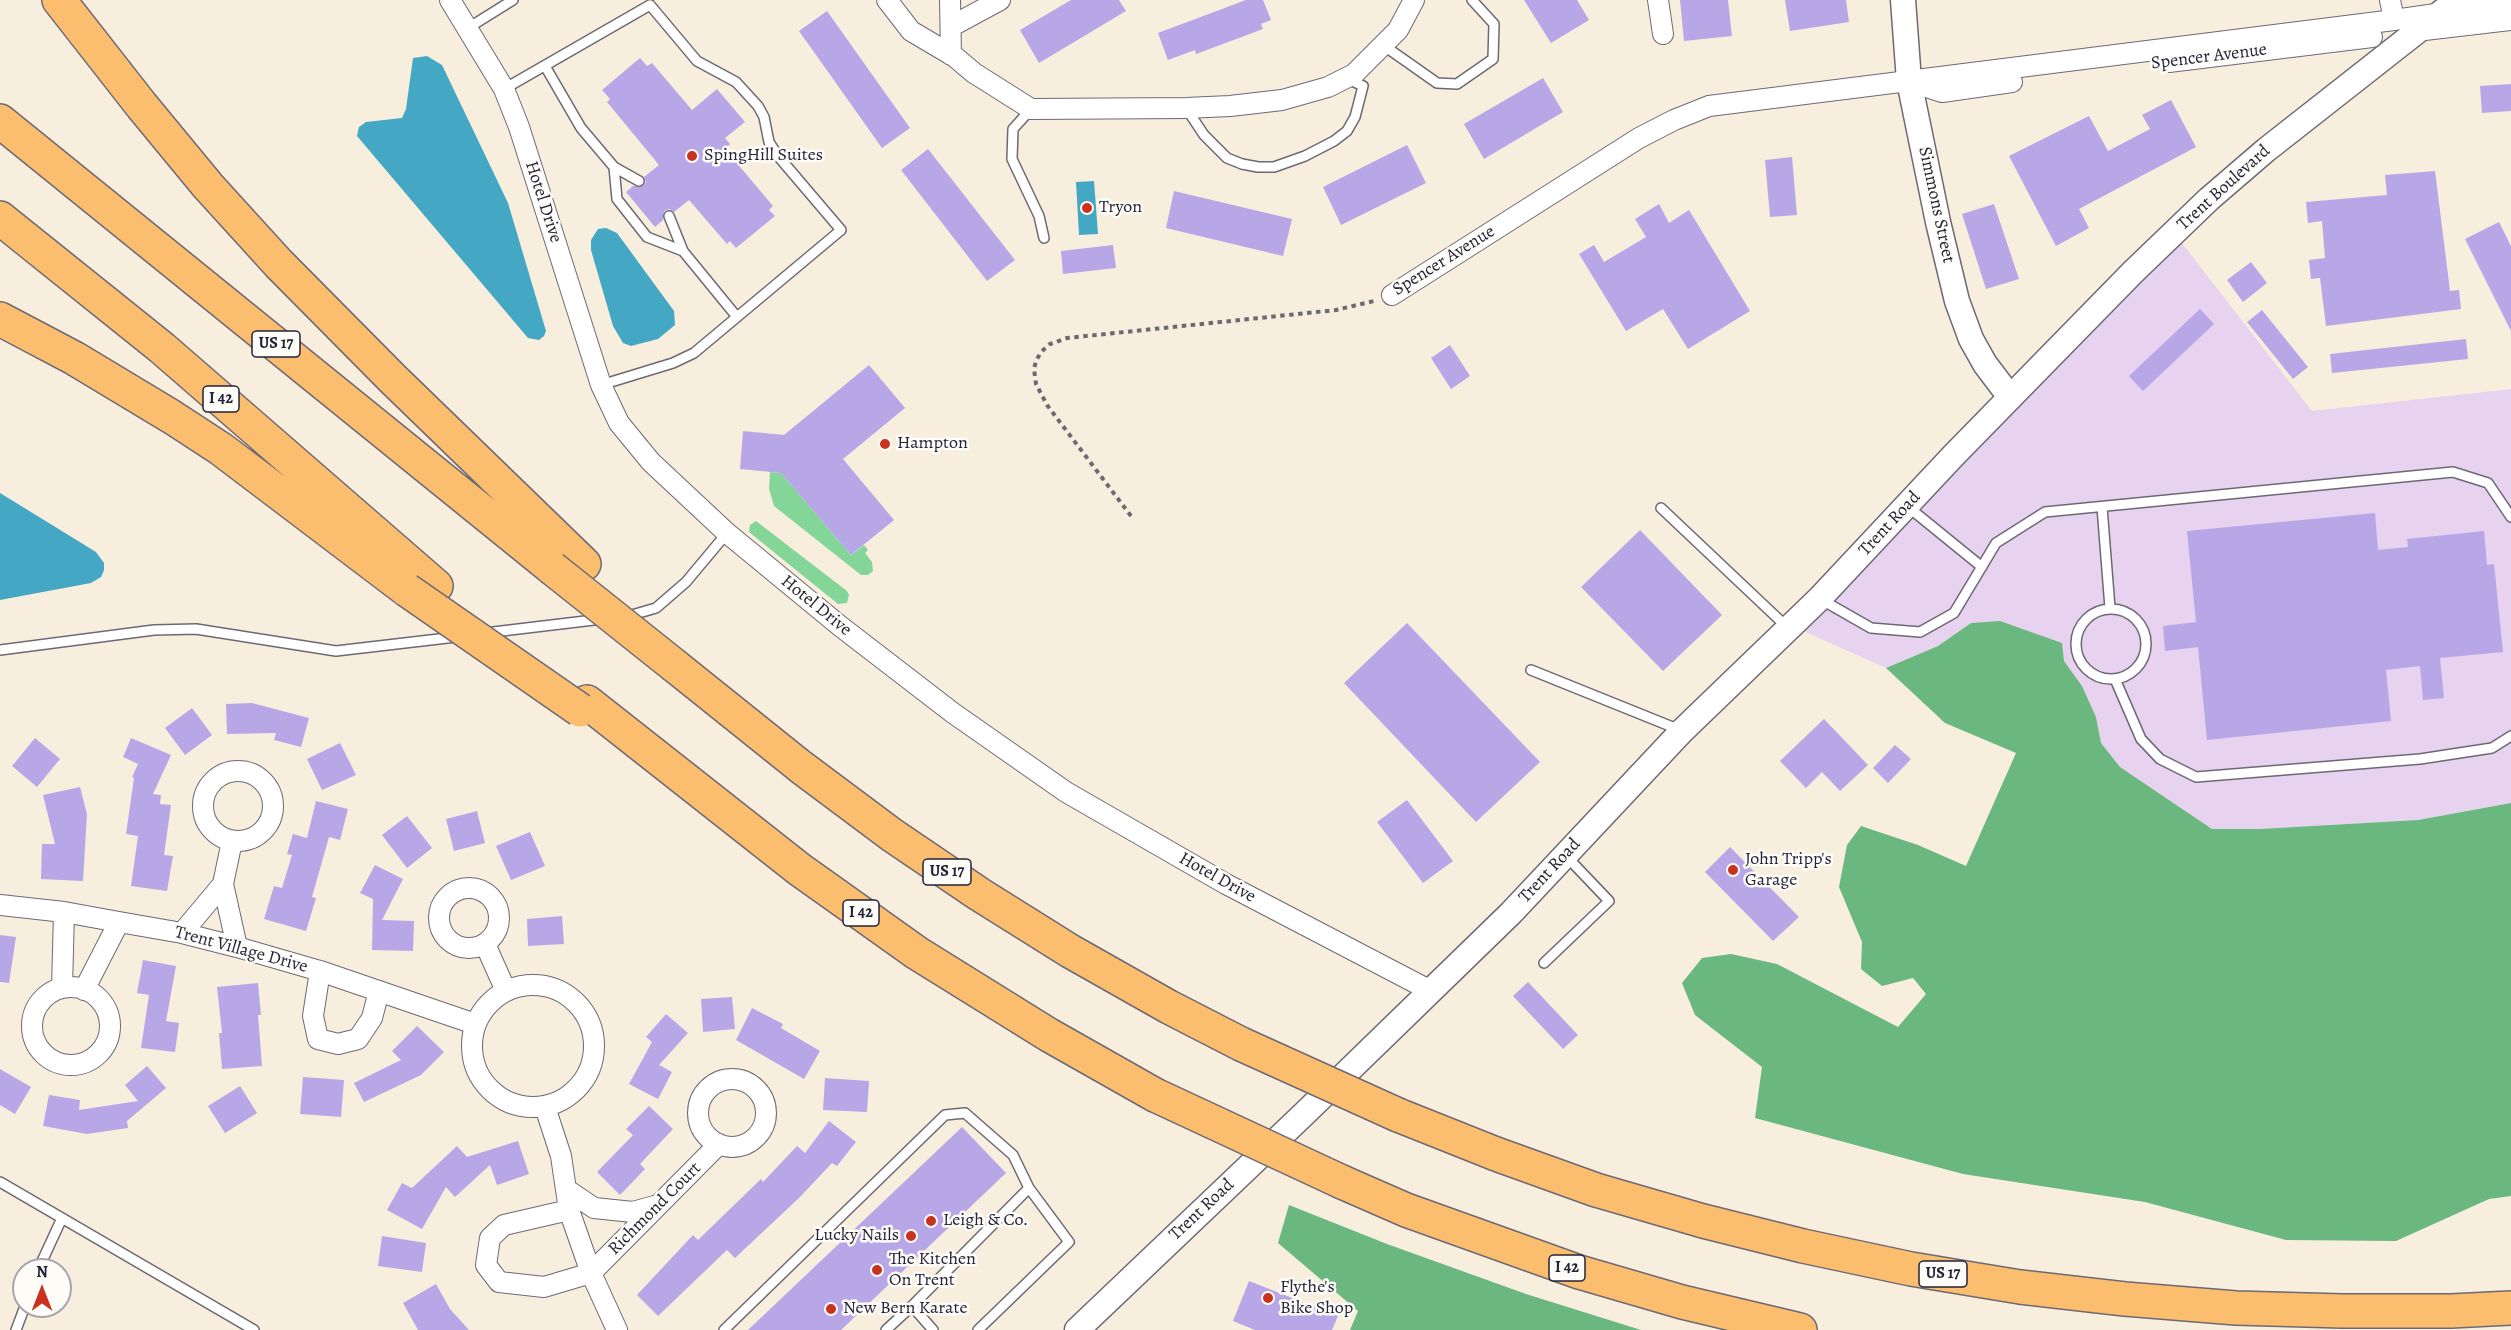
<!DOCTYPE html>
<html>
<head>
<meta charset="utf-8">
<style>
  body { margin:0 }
  #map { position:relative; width:2511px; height:1330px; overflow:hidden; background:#f8eedd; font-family:Alegreya,serif }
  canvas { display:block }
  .north { position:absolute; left:12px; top:1258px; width:60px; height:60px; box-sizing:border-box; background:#fdfcf7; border:2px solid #a5a5ac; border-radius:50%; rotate:0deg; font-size:16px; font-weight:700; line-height:24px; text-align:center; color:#22223b }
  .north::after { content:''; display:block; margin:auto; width:21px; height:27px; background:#c8321e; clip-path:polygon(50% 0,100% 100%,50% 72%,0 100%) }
</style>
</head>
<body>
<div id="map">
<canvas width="2511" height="1330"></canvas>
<div class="north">N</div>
</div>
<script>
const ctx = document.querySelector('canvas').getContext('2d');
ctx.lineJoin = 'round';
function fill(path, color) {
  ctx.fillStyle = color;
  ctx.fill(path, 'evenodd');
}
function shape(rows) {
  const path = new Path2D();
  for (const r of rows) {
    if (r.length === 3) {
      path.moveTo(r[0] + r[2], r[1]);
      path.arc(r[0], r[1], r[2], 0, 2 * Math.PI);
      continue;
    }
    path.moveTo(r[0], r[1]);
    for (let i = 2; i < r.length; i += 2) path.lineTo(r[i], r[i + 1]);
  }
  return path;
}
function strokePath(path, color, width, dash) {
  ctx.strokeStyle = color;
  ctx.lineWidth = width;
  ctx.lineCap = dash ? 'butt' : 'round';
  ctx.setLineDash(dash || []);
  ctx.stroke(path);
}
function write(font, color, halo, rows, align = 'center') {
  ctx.font = font + ' Alegreya,serif';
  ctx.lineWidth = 5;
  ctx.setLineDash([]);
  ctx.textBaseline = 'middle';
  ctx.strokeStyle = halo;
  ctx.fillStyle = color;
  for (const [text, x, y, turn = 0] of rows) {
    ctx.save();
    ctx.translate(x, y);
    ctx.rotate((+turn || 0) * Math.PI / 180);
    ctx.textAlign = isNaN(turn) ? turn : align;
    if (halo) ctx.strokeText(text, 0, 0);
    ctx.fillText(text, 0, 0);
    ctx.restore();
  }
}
const built = shape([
  [2181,242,2312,411,2511,389,2511,803,2418,820,2260,829,2212,829,2120,767,2101,743,2096,717,2082,686,2064,661,1967,626,1938,646,1886,668,1799,629]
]);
const green = shape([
  [770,472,781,473,851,555,864,545,868,550,865,553,872,562,873,571,868,575,861,575,774,506,769,489],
  [756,521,847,591,849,595,847,603,838,604,749,532,750,525]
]);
const forest = shape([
  [2000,621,2062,643,2064,661,2082,686,2096,717,2101,743,2120,767,2212,829,2260,829,2418,820,2511,803,2511,1196,2489,1199,2396,1241,2286,1240,2145,1202,1963,1174,1755,1118,1762,1067,1695,1015,1682,983,1702,958,1731,954,1777,964,1898,1027,1926,994,1913,978,1882,986,1861,969,1862,942,1839,887,1847,845,1861,826,1918,845,1966,866,2016,753,1945,723,1886,668,1938,646,1971,623],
  [1289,1205,1387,1244,1526,1294,1641,1330,1350,1330,1358,1311,1278,1243]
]);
const water = shape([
  [427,56,442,65,508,203,546,331,544,336,539,340,528,338,357,136,359,127,366,122,402,118,406,109,413,58],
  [1094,181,1098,234,1079,235,1076,182],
  [606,228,617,233,674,311,675,325,658,339,631,346,623,343,613,326,591,250,591,240,598,229],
  [0,493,96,552,104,563,104,570,101,577,91,583,0,600]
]);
const building = shape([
  [1071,0,1119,0,1126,11,1039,63,1020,30],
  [1246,0,1263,0,1271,20,1261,24,1263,29,1196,54,1195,50,1168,60,1158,33],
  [1524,0,1577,0,1589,20,1551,43],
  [1680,0,1728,0,1732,36,1684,41],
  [1785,0,1846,0,1849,22,1790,31],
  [827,11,910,128,882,148,799,31],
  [640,58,647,66,652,63,692,110,717,89,745,122,725,138,730,144,725,149,773,206,769,210,775,216,736,248,730,241,727,244,689,200,674,212,669,209,664,211,663,220,655,227,626,192,633,186,643,186,646,182,644,177,659,165,607,102,610,99,602,90],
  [1543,78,1563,112,1484,159,1464,124],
  [2511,84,2511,111,2482,113,2480,86],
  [2171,100,2196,147,2079,209,2089,228,2056,246,2009,156,2089,116,2108,151,2150,129,2142,115],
  [1407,145,1426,183,1341,225,1323,187],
  [928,149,1015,260,987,281,901,170],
  [1792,157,1797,215,1770,217,1765,160],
  [2435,171,2450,291,2459,290,2461,309,2326,326,2320,278,2311,279,2309,260,2325,258,2322,221,2308,223,2306,202,2387,195,2385,175],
  [1174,191,1292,219,1283,256,1166,228],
  [1659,204,1669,223,1689,210,1750,311,1688,349,1663,309,1626,331,1579,254,1594,245,1604,262,1646,237,1635,219],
  [1994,204,2019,279,1986,289,1962,214],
  [2499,222,2511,246,2511,331,2465,239],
  [1113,245,1116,268,1063,274,1061,251],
  [2251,262,2267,283,2243,302,2227,280],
  [2200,309,2214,324,2143,391,2129,376],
  [2262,310,2308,367,2293,379,2247,322],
  [2466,339,2468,359,2332,373,2330,354],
  [1450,345,1470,376,1451,389,1431,358],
  [869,365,905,408,843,459,894,520,851,555,781,473,740,469,743,431,784,435],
  [2375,513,2378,550,2408,547,2407,539,2484,531,2487,565,2494,564,2503,652,2440,658,2444,698,2423,700,2420,666,2386,670,2391,721,2207,740,2198,647,2165,651,2163,626,2196,622,2187,531],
  [1640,530,1722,615,1663,671,1581,587],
  [1407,623,1540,762,1476,822,1344,683],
  [252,703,309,718,301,747,274,740,276,733,227,734,226,704],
  [192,708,212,735,185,755,165,728],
  [1824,719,1868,765,1840,791,1822,772,1806,788,1780,761],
  [35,738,60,759,37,787,12,766],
  [131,738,171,755,153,794,161,795,160,804,171,805,164,855,173,856,167,891,131,886,138,836,126,834,134,778,132,777,138,764,123,757],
  [340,743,356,775,322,790,307,759],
  [1895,745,1911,759,1888,783,1873,768],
  [80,787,87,814,83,881,41,879,42,844,55,844,43,795],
  [1407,800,1453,861,1423,883,1377,822],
  [316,801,348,809,340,840,329,837,312,897,316,898,306,931,264,919,274,886,282,888,292,855,287,854,293,834,307,838],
  [477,811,485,843,454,851,446,819],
  [407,816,432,848,407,868,382,835],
  [530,832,545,866,511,880,496,846],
  [1730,847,1799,917,1773,941,1705,872],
  [375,865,403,879,382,920,414,921,413,951,372,950,373,899,360,893],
  [562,916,564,944,528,946,527,919],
  [0,935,16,937,9,983,0,982],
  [143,960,176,966,166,1021,179,1023,175,1052,141,1048,149,995,137,993],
  [1528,982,1578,1035,1563,1049,1513,996],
  [258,983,261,1015,258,1015,262,1066,222,1069,219,1033,222,1033,217,987],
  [732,997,735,1029,703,1032,701,999],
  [752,1008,783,1024,781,1028,820,1051,804,1079,736,1040],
  [666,1014,688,1033,659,1065,672,1072,658,1099,629,1084,652,1042,646,1037],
  [417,1026,444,1052,421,1075,364,1102,354,1083,401,1060,392,1051],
  [147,1066,166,1088,127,1121,128,1128,87,1134,43,1126,49,1095,80,1100,79,1110,138,1101,125,1085],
  [0,1069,31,1087,15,1114,0,1105],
  [303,1077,344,1080,341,1117,300,1114],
  [825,1078,869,1081,867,1112,823,1110],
  [240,1086,257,1113,225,1133,208,1106],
  [649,1106,673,1129,640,1164,645,1169,620,1195,597,1172,633,1135,626,1129],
  [829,1121,856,1142,837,1166,832,1163,800,1197,735,1258,727,1250,658,1316,637,1295,693,1235,698,1240,761,1179,763,1182,797,1146,805,1153],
  [962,1127,1006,1173,841,1330,748,1330],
  [518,1141,529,1174,497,1185,490,1165,455,1197,446,1187,422,1229,387,1210,402,1183,412,1188,457,1146,467,1157],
  [382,1236,426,1243,422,1272,378,1266],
  [1249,1281,1338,1316,1332,1330,1255,1330,1233,1321],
  [436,1284,450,1309,469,1330,418,1330,403,1303]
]);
const path = shape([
  [1131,516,1047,405,1036,384,1034,369,1036,361,1041,352,1050,344,1067,338,1336,310,1374,301]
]);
const service = shape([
  [468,28,513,0],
  [1383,45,1437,83,1457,84,1493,59,1494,24,1472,0],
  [545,66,581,128,614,167],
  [504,89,650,5,697,61,736,82,758,106,764,117,769,142,778,156,841,230,694,353,673,363,601,385],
  [1186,108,1204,135,1227,158,1242,164,1258,167,1274,167,1305,156,1334,141,1347,131,1355,117,1363,86,1348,79],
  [1031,109,1013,129,1012,159,1039,216,1044,238],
  [639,181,614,167,617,199,647,237,683,251,669,216],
  [683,251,737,317],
  [1907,506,1982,567],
  [2102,507,2110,608],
  [1661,508,1788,628],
  [1822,600,1871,628,1920,632,1954,613,1996,543,2045,512,2453,472,2488,483,2511,517],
  [2111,644,35],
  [625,617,656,608,686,582,727,533],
  [485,633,602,619],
  [0,650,154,630,196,629,336,651,456,637],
  [1531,670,1680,730],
  [2115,679,2141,739,2160,759,2196,777,2420,759,2492,748,2511,736],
  [1544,963,1609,901,1567,857],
  [0,1182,254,1330],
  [38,1270,62,1218],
  [912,1306,1029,1188],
  [16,1330,25,1306],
  [724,1330,945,1115,965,1113,1013,1155,1029,1188,1069,1242,978,1330],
  [886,1330,912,1306,933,1330]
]);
const minor = shape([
  [450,0,504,89,519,127,601,385,619,423,651,462,727,533,840,626,953,713,1066,792,1226,884,1431,991],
  [887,0,911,31,955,57,974,73,1031,109,1186,108,1230,106,1282,100,1328,87,1354,74,1398,30,1414,0],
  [950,0,951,55],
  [1658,0,1663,34],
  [2390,0,2394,20],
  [952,26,1000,0],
  [2416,31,2511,20],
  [2169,62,2372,37],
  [1914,83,1942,92,2012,82],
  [1392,295,1639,138,1674,120,1709,106,2394,20,2511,3],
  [238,806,35],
  [223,884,232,841],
  [469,918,30],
  [0,905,64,912,119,922,182,933,237,947,320,971,475,1024],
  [182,933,223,884,237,947],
  [485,944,506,991],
  [320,971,313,1016,318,1039,338,1044,358,1039,372,1018,379,991],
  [533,1046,61],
  [71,1026,39],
  [62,988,64,912],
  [84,990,119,922],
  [732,1113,34],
  [545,1107,561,1156,569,1210,591,1273,617,1330],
  [566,1189,594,1208,633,1212,658,1205],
  [569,1210,504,1225,490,1238,486,1265,499,1282,544,1287,591,1273,719,1144]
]);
const tertiary = shape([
  [1903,0,1909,81,1938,222,1957,301,1971,339,1985,364,2010,397],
  [1077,1330,1304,1114,1511,913,1682,731,1819,599,1953,456,2133,272,2209,199,2266,150,2457,0]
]);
const motorway = shape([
  [59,0,142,106,208,186,279,264,393,379,584,564],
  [0,121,552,568],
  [0,218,162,348,436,586],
  [0,319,74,358,172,417,221,449,407,590],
  [675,666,801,767,892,835,979,894,1070,951,1169,1007,1241,1044],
  [587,702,799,869,917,953,1049,1035,1155,1095],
  [1398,1115,1496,1154,1596,1190,1703,1221,1803,1246,1911,1269,2020,1287,2125,1299,2236,1308,2342,1311,2451,1311,2511,1308],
  [1342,1182,1406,1210,1579,1272,1682,1302,1800,1330]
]);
const motorwayBridge = shape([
  [552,568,675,666],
  [407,590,580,710],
  [1241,1044,1398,1115],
  [1155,1095,1342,1182]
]);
const markers = [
  [692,156,6,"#c8321e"],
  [1087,208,6,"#c8321e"],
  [885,444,6,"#c8321e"],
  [1733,870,6,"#c8321e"],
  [931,1221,6,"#c8321e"],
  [911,1236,6,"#c8321e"],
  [877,1270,6,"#c8321e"],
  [1268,1298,6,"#c8321e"],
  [831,1309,6,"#c8321e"]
];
const shields = [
  [276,344,48],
  [221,399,36],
  [947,872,48],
  [861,913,36],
  [1567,1268,36],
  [1943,1274,48]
];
const shieldNames = [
  ["US 17",276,344],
  ["I 42",221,399],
  ["US 17",947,872],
  ["I 42",861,913],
  ["I 42",1567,1268],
  ["US 17",1943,1274]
];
const streetNames = [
  ["Spencer Avenue",2209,57,-7],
  ["Trent Boulevard",2224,188,-42],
  ["Hotel Drive",543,202,72],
  ["Simmons Street",1936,205,78],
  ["Spencer Avenue",1444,261,-32],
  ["Trent Road",1890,524,-47],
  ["Hotel Drive",816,606,39],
  ["Trent Road",1550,871,-47],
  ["Hotel Drive",1217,878,29],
  ["Trent Village Drive",241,950,15],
  ["Richmond Court",655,1209,-45],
  ["Trent Road",1202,1210,-43]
];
const poiNames = [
  ["SpingHill Suites",704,156],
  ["Tryon",1099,208],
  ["Hampton",897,444],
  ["John Tripp's",1745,860],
  ["Garage",1745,881],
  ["Leigh & Co.",943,1221],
  ["Lucky Nails",899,1236,"right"],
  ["The Kitchen",889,1260],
  ["On Trent",889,1281],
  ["Flythe's",1280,1288],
  ["Bike Shop",1280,1309],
  ["New Bern Karate",843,1309]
];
fill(built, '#e7d2ef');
fill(green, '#83d698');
fill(forest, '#6ab780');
fill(water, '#44a7c4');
fill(building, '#b8a7e7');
strokePath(service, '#6d6974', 12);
strokePath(minor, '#6d6974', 22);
strokePath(tertiary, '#6d6974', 27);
strokePath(motorway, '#6d6974', 36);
strokePath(path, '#6d6974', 4, [4.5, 4.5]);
strokePath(service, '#fff', 9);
strokePath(minor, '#fff', 20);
strokePath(tertiary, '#fff', 24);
strokePath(motorway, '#fbbd6e', 33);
strokePath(motorwayBridge, '#6d6974', 36, []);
strokePath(motorwayBridge, '#fbbd6e', 33);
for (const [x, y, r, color] of markers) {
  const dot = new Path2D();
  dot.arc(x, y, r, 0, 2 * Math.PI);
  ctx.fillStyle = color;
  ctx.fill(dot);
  strokePath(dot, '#fdfcf7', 2);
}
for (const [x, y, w] of shields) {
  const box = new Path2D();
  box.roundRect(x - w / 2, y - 13, w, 26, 4.5);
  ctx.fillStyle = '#fdfcf7';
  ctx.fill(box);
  strokePath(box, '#22223b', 1.5);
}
write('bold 16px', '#22223b', null, shieldNames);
write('18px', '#22223b', '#fdfcf7', streetNames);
write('18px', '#22223b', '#fdfcf7', poiNames, 'left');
</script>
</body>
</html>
